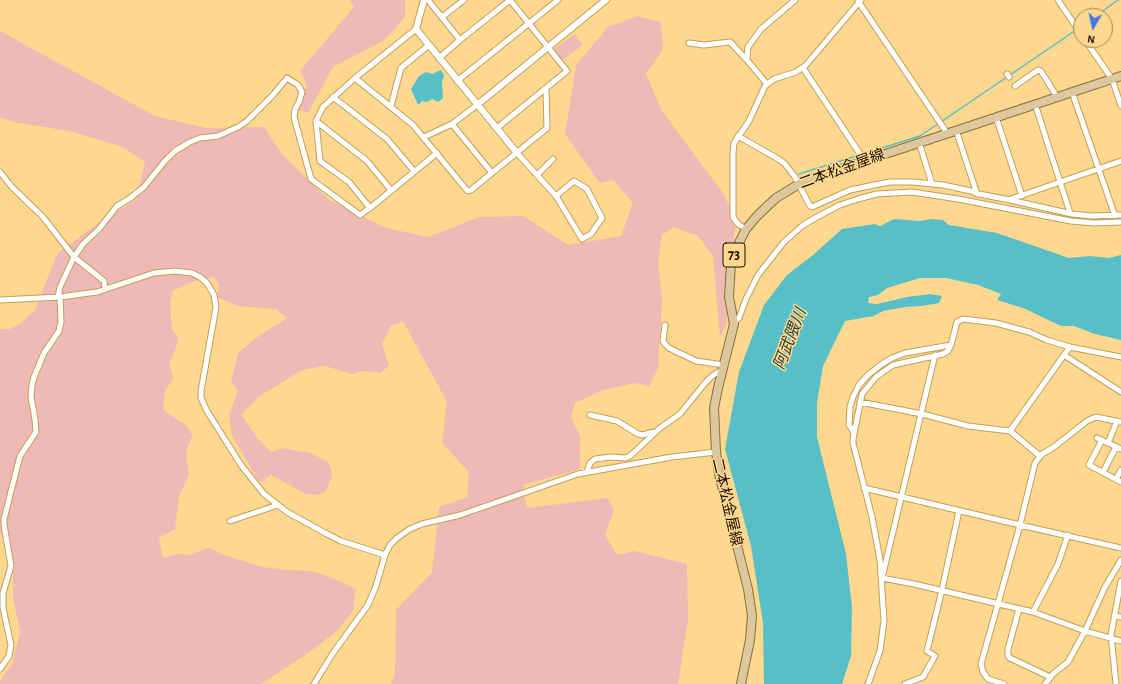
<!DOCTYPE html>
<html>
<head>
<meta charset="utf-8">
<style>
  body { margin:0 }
  #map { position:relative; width:1121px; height:684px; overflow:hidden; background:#fed88f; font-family:"Alegreya Sans",sans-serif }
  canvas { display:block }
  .north { position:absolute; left:1073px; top:8px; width:40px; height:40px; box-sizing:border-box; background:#fed88f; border:1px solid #a38856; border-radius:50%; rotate:189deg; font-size:11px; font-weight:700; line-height:16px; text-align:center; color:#1a1000 }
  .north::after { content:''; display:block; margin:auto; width:14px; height:18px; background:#4277e8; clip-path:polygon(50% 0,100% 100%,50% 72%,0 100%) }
</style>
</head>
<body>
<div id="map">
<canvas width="1121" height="684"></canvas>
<div class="north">N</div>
</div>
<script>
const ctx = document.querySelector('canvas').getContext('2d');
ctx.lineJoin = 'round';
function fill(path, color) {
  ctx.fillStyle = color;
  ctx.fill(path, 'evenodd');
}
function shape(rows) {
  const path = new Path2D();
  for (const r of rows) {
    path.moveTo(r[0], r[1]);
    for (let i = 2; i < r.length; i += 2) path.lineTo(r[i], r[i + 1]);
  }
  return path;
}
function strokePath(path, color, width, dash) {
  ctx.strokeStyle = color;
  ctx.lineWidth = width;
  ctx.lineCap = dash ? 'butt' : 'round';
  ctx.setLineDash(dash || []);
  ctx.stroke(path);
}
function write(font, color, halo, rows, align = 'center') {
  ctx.font = font + ' "Alegreya Sans","Noto Sans JP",sans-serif';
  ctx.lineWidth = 3;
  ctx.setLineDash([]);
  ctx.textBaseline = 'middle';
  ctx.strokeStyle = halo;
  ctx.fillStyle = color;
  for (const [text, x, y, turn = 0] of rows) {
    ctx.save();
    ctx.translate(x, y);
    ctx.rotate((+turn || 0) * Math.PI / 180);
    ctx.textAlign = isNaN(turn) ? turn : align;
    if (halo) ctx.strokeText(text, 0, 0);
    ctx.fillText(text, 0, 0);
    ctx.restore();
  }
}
const green = shape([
  [350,0,405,0,405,16,394,30,381,42,333,67,308,113,295,109,307,86,300,71,354,7],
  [637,16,661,22,663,49,646,74,662,111,725,196,736,224,726,282,727,323,720,337,713,256,698,236,674,227,662,235,658,262,662,299,658,369,649,386,634,383,603,390,575,403,571,417,580,436,580,469,523,485,527,508,608,498,614,511,605,534,617,555,634,551,687,564,688,620,678,684,391,684,395,674,396,610,432,572,439,507,467,497,469,472,442,443,447,402,403,321,391,326,382,344,389,366,380,373,363,371,352,374,325,366,302,370,260,396,241,414,257,438,271,452,283,448,310,453,327,461,332,471,331,479,326,491,317,495,306,494,275,477,270,475,264,481,258,481,232,435,229,414,238,391,231,382,238,353,260,335,287,318,276,309,237,306,217,297,219,285,213,277,191,282,173,291,170,303,172,329,178,338,175,351,169,363,173,379,165,391,163,410,187,426,193,437,189,443,186,453,189,475,179,496,175,529,159,538,163,558,177,554,188,555,209,548,224,555,263,567,288,570,311,571,328,576,356,589,353,611,338,630,308,653,261,684,0,684,0,680,12,664,20,632,13,598,13,561,0,532,0,329,10,329,20,324,35,310,57,254,90,229,136,199,145,162,123,147,69,131,13,122,0,117,0,31,155,116,206,128,264,127,282,154,328,199,386,228,428,237,479,217,523,216,568,245,621,236,633,203,613,180,600,183,565,134,576,65,608,27],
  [575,34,583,45,562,60,554,49]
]);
const water = shape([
  [441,70,444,75,442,82,443,98,438,102,432,99,427,102,422,101,418,105,411,89,419,76,426,72,432,74],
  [894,219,920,221,931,219,943,220,949,225,997,233,1069,258,1089,256,1109,258,1121,255,1121,340,1095,334,1074,326,1061,326,1023,308,997,300,1001,294,978,285,946,278,920,278,887,288,878,295,869,297,868,303,877,304,907,297,930,294,942,296,939,303,922,306,905,307,883,311,874,316,845,321,823,366,817,403,817,437,846,554,852,607,851,656,842,684,764,684,763,623,751,546,725,449,739,372,764,305,787,275,813,255,842,229,875,224,880,226]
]);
const stream = shape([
  [1096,16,1118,0],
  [1010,75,1076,30],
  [799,174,920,136,1007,77]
]);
const minor = shape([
  [428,0,460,40,510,0],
  [1058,0,1081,34],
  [858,1,947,133],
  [442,17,464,0],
  [416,29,355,78,323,107,316,121,320,161,349,182,370,208,437,153],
  [1085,40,1112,79,1121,106],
  [689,43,704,45,730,42,747,60],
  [439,58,460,40],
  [803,68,864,160],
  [1007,74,1009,77],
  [355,78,413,125,465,188,468,191,471,190,547,128,546,88,567,71,510,0],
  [457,81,558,0],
  [767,84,747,60,748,47,761,29,795,0],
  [1015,86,1038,70,1041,71,1057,97],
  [1072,92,1115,216],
  [333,97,387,139,414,171],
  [1035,104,1070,213],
  [391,106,401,68,429,45],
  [996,117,1022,196],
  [316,121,367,161,391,190],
  [452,124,492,173],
  [497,128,546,88],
  [956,130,977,194],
  [738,136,780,160,785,164,795,177,810,206,812,207,850,190,874,185,890,182,913,182,943,185,971,191,979,194,1010,200,1072,214,1092,216,1121,215],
  [424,137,452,124,477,105],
  [919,142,932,184],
  [517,153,556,196,582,239,591,234,602,218,587,189,574,181,556,196],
  [0,172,12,187,43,217,74,257,104,281,105,289],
  [537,175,553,159],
  [1011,199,1121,161],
  [746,229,738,224,733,217,733,153,734,143,749,121,765,86,774,79,796,72,806,65,861,0],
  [58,297,60,287,74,257,83,244,99,229,117,206,129,199,144,187,164,162,175,151,190,142,200,138,218,136,238,127,247,121,273,95,287,78,298,85,302,92,299,102,295,109,294,117,311,179,360,215,370,208],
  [0,300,60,297,97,292,154,273,175,271,192,273,200,277,207,283,214,295,216,307,201,391,201,398,207,411,241,465,264,494,287,512,327,534,341,541,385,555],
  [734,322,739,318,746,299,758,275,784,242,802,226,815,218,840,205,858,199,877,194,912,192,958,199,1071,221,1094,223,1121,222],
  [665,325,663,341,665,344,669,348,696,361,724,365],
  [935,355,882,578,914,584,1033,612,1085,631,1121,641],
  [1121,357,1070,347,1064,355,1121,392],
  [860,402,922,414,968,426,1010,431],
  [590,415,617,421,638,434,643,435,652,432],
  [854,433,849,425,850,407,853,397,859,385,868,375,882,364,892,358,905,353,951,345],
  [1097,438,1121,449],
  [1102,440,1089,465,1121,482],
  [1108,443,1117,421],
  [1040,456,1010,431,1064,355],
  [587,472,590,463,595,459,611,457,626,458,630,456,660,428,680,414,705,383,712,376,723,369],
  [1103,472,1116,447],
  [1116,479,1121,470],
  [864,488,1020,525,1121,548],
  [230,521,278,505],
  [1019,609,1008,649,1008,656,1010,658,1050,677],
  [1033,612,1058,564,1068,535],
  [1115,616,1121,617],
  [0,669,9,656,11,645,3,608,3,593,11,566,4,525,4,519,20,456,36,432,35,419,31,397,32,385,34,377,44,353,59,331,61,322,60,297],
  [314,684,333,653,368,605,376,586,385,555,390,545,397,538,410,529,422,524,460,515,578,474,672,457,716,452],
  [868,684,880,651,884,621,880,560,872,517,853,443,853,439,862,394,876,377,893,365,943,354,948,351,951,345,957,322,963,319,996,323,1029,332,1047,340,1070,347],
  [905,684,923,677,935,656,927,651,942,590,959,511],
  [1004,684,988,679,983,672,981,664,1020,525,1035,463,1042,454,1054,447,1087,421,1096,417,1121,422],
  [1045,684,1054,673,1068,662,1085,631,1105,587,1121,560],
  [1116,684,1111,635,1121,581]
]);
const tertiary = shape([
  [424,0,416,29,517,153],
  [477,105,606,0]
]);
const primary = shape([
  [741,684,750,640,752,616,748,589,719,474,716,452,714,408,718,388,734,324,729,297,731,264,735,251,746,229,757,216,776,198,799,184,822,175,1121,76]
]);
const shields = [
  [734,255,22]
];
const shieldNames = [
  ["73",734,255]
];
const streetNames = [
  ["二本松金屋線",842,169,-20],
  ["二本松金屋線",727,502,77]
];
const waterNames = [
  ["阿武隈川",790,339,-69]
];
fill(green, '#efb9b5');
fill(water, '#57bfc8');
strokePath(stream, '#57bfc8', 1.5);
strokePath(minor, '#c39f57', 7);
strokePath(tertiary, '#c39f57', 8);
strokePath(primary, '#896f3c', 10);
strokePath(minor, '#fff', 5);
strokePath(tertiary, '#fff', 6);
strokePath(primary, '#dcc79e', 8);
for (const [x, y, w] of shields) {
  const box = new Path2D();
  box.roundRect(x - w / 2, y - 12, w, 24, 3);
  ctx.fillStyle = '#fed88f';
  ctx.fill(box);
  strokePath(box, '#1a1000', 1);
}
write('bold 14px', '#1a1000', null, shieldNames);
write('15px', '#1a1000', '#fed88f', streetNames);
write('italic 16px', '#1c3c3f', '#fed88f', waterNames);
</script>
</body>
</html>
